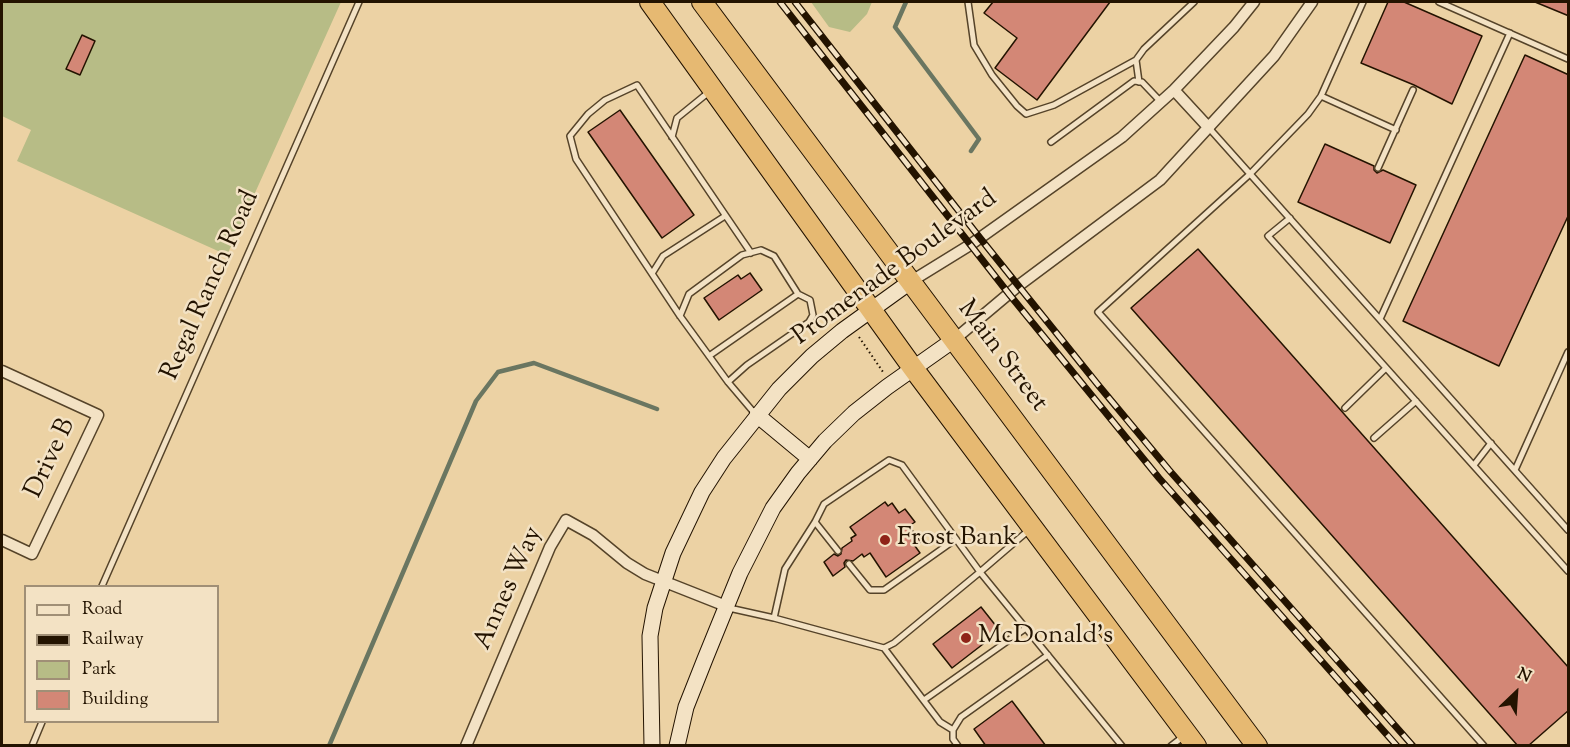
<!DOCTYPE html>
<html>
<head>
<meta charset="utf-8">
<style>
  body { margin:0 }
  #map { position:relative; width:1570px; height:747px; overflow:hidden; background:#ecd2a4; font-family:"Sorts Mill Goudy",serif }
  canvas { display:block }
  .frame { position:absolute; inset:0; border:3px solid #231300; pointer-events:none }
  .legend { position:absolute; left:24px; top:585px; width:195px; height:138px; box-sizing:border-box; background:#f3e2c4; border:2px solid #a08f76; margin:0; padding:8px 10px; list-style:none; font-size:18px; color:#231300 }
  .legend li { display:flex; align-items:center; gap:12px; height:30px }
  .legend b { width:30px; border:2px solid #a08f76 }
  .north { position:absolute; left:1486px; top:663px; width:60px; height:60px; -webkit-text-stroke:4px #f3e2c4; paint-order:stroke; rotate:25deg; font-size:16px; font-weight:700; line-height:24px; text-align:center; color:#231300 }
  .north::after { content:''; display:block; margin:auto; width:21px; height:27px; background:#231300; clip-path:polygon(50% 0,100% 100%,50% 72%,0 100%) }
</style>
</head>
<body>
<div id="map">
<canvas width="1570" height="747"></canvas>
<div class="frame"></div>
<ul class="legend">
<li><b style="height:8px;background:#f3e2c4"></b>Road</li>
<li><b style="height:8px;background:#231300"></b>Railway</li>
<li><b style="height:16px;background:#b7bc86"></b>Park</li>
<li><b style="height:16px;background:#d38776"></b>Building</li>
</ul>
<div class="north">N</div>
</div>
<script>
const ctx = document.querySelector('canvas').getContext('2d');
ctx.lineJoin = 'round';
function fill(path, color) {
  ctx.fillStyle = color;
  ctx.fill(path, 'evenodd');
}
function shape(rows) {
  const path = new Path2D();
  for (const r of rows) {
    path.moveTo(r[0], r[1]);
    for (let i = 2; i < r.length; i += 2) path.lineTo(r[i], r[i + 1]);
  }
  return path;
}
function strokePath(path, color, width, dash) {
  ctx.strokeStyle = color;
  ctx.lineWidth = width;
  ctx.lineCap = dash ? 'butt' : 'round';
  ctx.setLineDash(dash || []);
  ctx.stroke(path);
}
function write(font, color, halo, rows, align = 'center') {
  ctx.font = font + ' "Sorts Mill Goudy",serif';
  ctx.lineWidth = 5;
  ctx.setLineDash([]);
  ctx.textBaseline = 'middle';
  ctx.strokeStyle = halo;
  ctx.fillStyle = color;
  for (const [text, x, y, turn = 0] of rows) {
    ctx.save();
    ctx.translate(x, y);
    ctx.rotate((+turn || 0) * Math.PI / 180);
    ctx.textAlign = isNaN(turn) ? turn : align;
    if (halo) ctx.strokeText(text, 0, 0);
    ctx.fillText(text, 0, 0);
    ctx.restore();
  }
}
const green = shape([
  [2,2,341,2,227,255,17,161,31,130,2,116],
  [811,2,872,2,867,14,850,32,829,27]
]);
const stream = shape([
  [906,2,895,27,979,139,971,151],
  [329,746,476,401,498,372,534,363,657,409]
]);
const building = shape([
  [993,2,1110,2,1037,100,995,68,1017,38,984,13,993,2],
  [1388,2,1404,2,1482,36,1452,104,1414,85,1361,63,1388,2],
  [1535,2,1569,2,1569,16,1535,2],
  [82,35,95,41,80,75,66,69,82,35],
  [1525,55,1569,75,1569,214,1499,366,1403,321,1525,55],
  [620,110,694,215,662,238,588,132,620,110],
  [1325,144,1374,166,1374,170,1377,173,1383,170,1416,185,1390,243,1298,202,1325,144],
  [1198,249,1569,668,1569,710,1528,746,1518,746,1131,308,1198,249],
  [750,273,762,290,719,320,704,298,738,275,741,279,750,273],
  [885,502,888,506,892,503,899,513,905,509,915,522,909,526,921,542,915,546,920,553,886,577,870,553,864,557,862,554,853,561,846,560,844,563,845,567,833,576,824,562,834,554,838,556,841,554,842,548,852,541,851,538,856,535,850,527,885,502],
  [981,607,1000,631,952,668,933,644,981,607],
  [1012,701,1046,746,986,746,974,729,1012,701]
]);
const path = shape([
  [859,337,883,372]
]);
const lane = shape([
  [968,2,974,45,992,75,1017,106,1026,114,1054,105,1136,60],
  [1363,2,1321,96,1308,114,1250,174,1098,312,1484,746],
  [1439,2,1568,59],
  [1139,82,1136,60,1144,49,1194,2],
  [1321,96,1396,130],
  [1209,128,1568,530],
  [672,137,677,118,709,92],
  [1051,142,1134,81,1142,82,1161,102],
  [1378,168,1413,90],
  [1290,218,1268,236,1568,571],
  [751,253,637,85,605,100,588,114,570,136,576,159,680,316,728,382,756,415],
  [653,272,663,256,725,216],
  [680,316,689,294,742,255,761,250,774,256,798,294,810,300,813,315,809,322,747,365,728,382],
  [1380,319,1510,33],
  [709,356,798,294],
  [1345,408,1386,368],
  [1374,438,1416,401],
  [1474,465,1491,443],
  [1515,470,1568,352],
  [815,522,838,551],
  [849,564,870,590,884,590,956,539],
  [102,586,359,2],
  [729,608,774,618,785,569,815,522,824,504,889,460,902,465,980,572,1029,530],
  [774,618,884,648,940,722,953,730],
  [884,648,894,643,980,572,1122,746],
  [924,700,1026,628],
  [32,746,42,722],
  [958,746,953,739,953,730,961,717,1048,655],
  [1171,746,1184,736]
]);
const street = shape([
  [1174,90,1209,128],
  [910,282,970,245,1122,137,1174,90,1234,27,1254,2],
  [955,339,1018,286,1160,180,1274,56,1312,2],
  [2,371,98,415,32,554,2,540],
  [466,746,550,547,566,520,593,535,627,563,645,574,726,606]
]);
const secondary = shape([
  [757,415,810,459],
  [652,746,650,636,655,608,673,553,702,492,724,458,779,389,812,356,842,331,910,282],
  [677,746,686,707,705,659,740,573,773,508,798,473,825,441,854,413,887,387,955,339]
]);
const highway = shape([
  [650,2,913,368,1196,746],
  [702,2,1257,746]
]);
const rail = shape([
  [780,2,1009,294,1159,478,1397,746],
  [795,2,980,238,1099,386,1169,470,1413,746]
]);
const markers = [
  [885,540,6,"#8f2418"],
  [966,638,6,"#8f2418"]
];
const streetNames = [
  ["Promenade Boulevard",896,269,-36],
  ["Regal Ranch Road",212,286,-66],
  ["Main Street",1001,357,53],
  ["Drive B",52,459,-65],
  ["Annes Way",510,589,-66]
];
const poiNames = [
  ["Frost Bank",897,540],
  ["McDonald's",978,638]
];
fill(green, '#b7bc86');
strokePath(stream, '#6a7661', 4.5);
fill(building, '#d38776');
strokePath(building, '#231300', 1.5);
strokePath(lane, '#554329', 8);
strokePath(street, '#554329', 13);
strokePath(secondary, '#231300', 17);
strokePath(highway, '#231300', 22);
strokePath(path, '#231300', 2, [1.5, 3]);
strokePath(lane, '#f3e2c4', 5);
strokePath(street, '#f3e2c4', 10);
strokePath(secondary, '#f3e2c4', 15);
strokePath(highway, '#e6b972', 20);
strokePath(rail, '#231300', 7);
strokePath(rail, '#f3e2c4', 4.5, [14]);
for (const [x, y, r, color] of markers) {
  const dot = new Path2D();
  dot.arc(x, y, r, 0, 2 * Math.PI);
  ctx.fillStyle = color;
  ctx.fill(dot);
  strokePath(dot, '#f3e2c4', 2);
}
write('26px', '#231300', '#f3e2c4', streetNames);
write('26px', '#231300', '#f3e2c4', poiNames, 'left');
</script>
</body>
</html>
